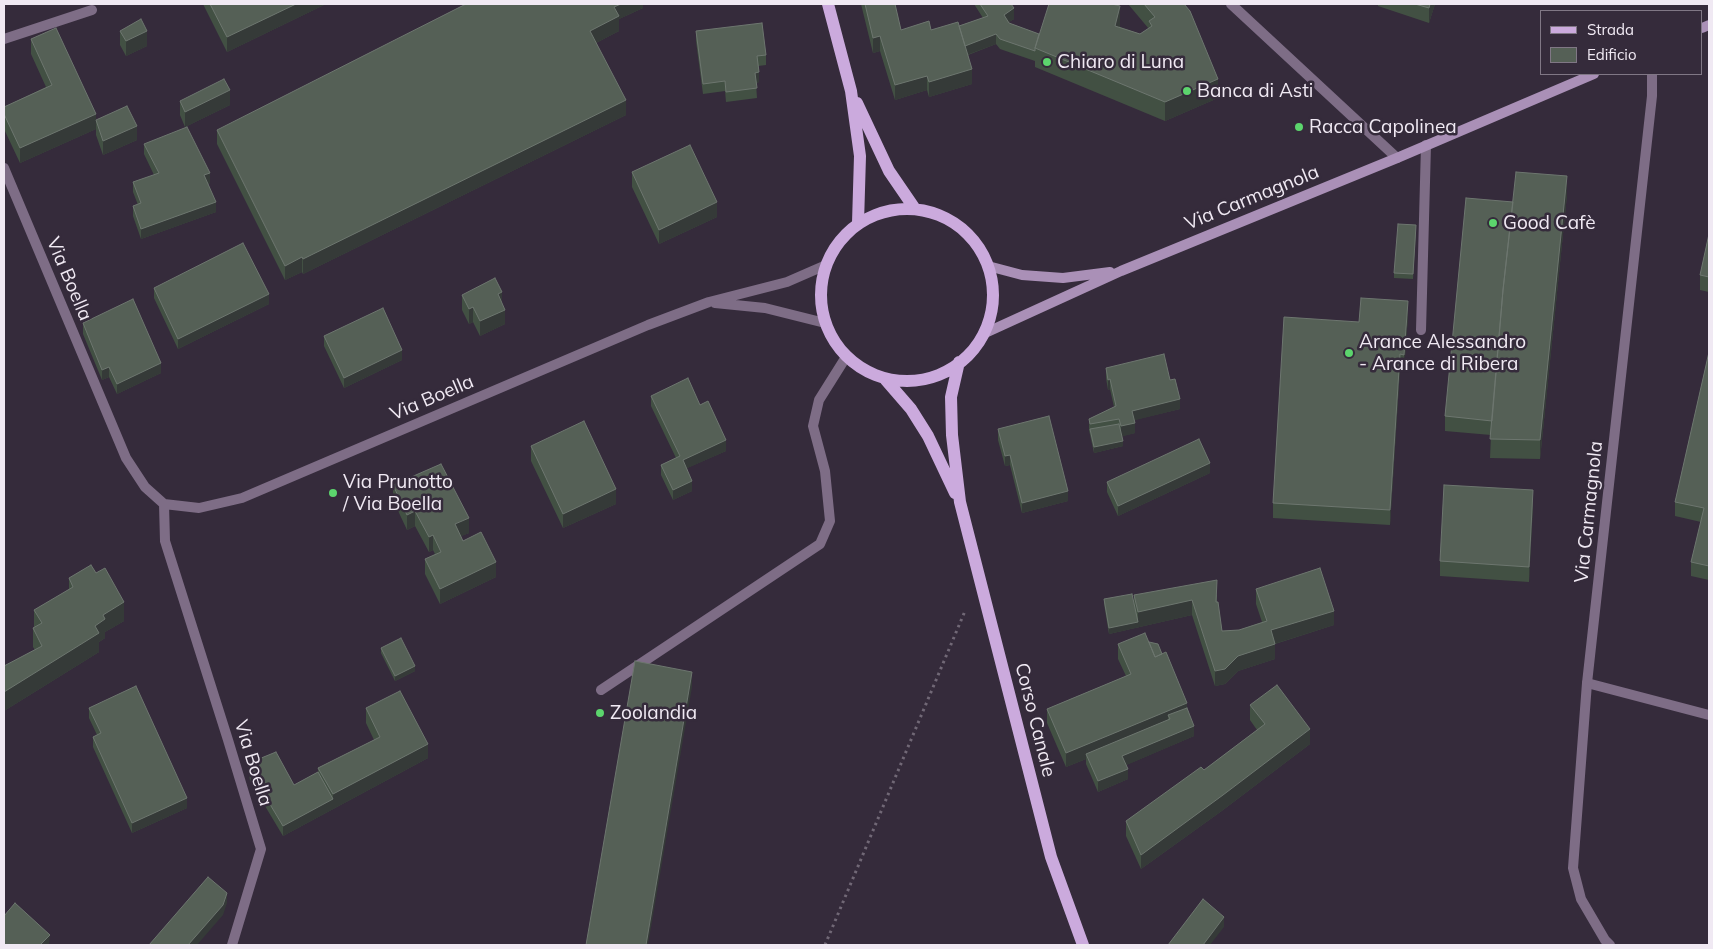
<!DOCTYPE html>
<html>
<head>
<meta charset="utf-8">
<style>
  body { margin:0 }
  #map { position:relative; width:1713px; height:949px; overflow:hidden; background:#352b3b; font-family:Mulish,sans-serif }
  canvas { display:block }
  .frame { position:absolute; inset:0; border:5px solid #f0e9f3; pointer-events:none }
  .legend { position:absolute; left:1540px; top:10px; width:162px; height:65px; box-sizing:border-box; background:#352b3b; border:1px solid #807785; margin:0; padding:6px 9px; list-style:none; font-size:15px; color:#f0e9f3 }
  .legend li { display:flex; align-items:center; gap:10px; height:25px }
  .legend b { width:25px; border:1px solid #807785 }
</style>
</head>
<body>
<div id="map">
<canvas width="1713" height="949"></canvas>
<div class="frame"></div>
<ul class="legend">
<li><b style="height:6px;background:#cbaadd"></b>Strada</li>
<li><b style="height:14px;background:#556056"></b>Edificio</li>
</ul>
</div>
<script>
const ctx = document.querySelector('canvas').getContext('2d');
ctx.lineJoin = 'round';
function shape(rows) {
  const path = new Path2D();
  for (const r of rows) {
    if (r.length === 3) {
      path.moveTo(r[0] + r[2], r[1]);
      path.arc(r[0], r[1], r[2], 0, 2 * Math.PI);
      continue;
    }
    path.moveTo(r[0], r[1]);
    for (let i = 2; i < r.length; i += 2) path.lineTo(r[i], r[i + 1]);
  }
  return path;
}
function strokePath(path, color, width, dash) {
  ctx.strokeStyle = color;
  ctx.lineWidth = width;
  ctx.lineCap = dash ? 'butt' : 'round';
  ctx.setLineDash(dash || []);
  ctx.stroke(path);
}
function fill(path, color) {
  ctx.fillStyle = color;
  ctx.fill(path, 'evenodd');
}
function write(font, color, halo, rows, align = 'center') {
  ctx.font = font + ' Mulish,sans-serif';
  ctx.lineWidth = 5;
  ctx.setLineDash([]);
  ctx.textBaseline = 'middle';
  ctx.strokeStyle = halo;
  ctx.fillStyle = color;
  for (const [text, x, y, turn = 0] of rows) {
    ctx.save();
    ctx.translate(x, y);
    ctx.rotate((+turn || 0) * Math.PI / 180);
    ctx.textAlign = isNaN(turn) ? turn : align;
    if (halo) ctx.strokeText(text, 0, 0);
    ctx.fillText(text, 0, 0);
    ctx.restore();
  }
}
const path = shape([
  [825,945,965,611]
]);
const lane = shape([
  [1421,330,1426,145],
  [1587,683,1709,715],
  [601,690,820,544,830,521,825,471,813,426,819,400,846,357]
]);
const street = shape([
  [1231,4,1397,158],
  [4,39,92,10],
  [4,168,126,458,145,487,164,504,199,508,242,498,648,325,709,302,787,282,826,265],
  [715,303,765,308,825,323],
  [164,504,165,541,228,740,261,849,232,945],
  [1610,945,1605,940,1581,899,1573,868,1587,683,1652,96,1652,74]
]);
const secondary = shape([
  [1702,28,1709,25],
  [988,266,1022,275,1063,278,1110,272],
  [983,334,1121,271,1397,158,1594,74]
]);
const primary = shape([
  [828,4,851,91,860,156,858,223],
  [857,103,889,171,915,209],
  [907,295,86],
  [959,362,951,397,952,435,960,502,1051,857,1083,945],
  [885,379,911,409,928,436,955,493]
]);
const wall = shape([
  [203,4,326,4,227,52],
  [643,4,643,8,619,19,619,31,596,43,626,115,303,274,302,272,285,280,217,144,217,130],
  [861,4,895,4,901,30,931,30,959,26,983,18,974,4,1011,4,1014,19,1009,22,1009,23,1039,34,1120,25,1120,27,1140,34,1149,29,1128,4,1184,4,1218,98,1165,121,1035,67,1035,61,1000,49,996,44,968,55,972,84,929,97,927,90,895,100,880,51,873,53],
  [1378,4,1435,4,1429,23,1378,6],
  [120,31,147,46,126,56,120,45],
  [696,31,766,55,766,65,758,66,759,82,756,83,757,98,726,102,725,91,703,94,696,41],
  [31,39,96,129,20,163,4,129,4,107,46,87,31,54],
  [180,101,230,105,185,127,180,115],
  [96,120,137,140,103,155,96,135],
  [144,144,210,183,208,184,216,212,141,239,133,216,133,206,138,205,133,192,133,182,154,175,144,154],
  [632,172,717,217,659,244,632,187],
  [1567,195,1540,459,1490,458,1491,435,1445,431,1445,416,1513,202],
  [1416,231,1413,279,1394,278,1394,273],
  [1709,234,1709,292,1700,290,1700,275],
  [154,288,269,304,178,349,154,298],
  [462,295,502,304,505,324,480,336,473,322,469,324,462,310],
  [1408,316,1404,370,1400,369,1390,525,1273,518,1273,503],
  [83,323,161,373,117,394,109,377,102,380,83,334],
  [324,336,402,360,344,388,324,346],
  [1709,352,1709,580,1691,576,1691,562,1701,522,1675,516,1675,502],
  [1106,368,1170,380,1180,409,1134,420,1135,433,1122,436,1123,446,1094,453,1089,430,1089,419,1114,407,1110,389,1108,390,1106,378],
  [651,396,700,405,726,451,687,468,692,491,673,500,661,475,661,465,676,458,651,406],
  [998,429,1068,501,1022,513,1010,465,1005,466,998,440],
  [531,446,616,504,563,528,531,461],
  [1210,473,1118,516,1107,492,1107,482],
  [393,485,469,533,461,536,463,541,496,577,440,604,425,574,425,559,435,554,433,550,429,552,415,526,407,530,393,500],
  [1533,505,1529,582,1440,576,1440,561],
  [69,578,124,621,105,632,105,638,99,642,99,652,4,711,4,666,35,650,33,647,33,628,34,627,34,610,69,590],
  [1256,589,1334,625,1275,644,1275,659,1238,671,1225,684,1215,686,1192,615,1109,634,1104,604,1104,599,1134,603,1134,595,1217,595,1217,602,1222,631,1239,630,1262,622,1256,604],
  [1149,642,1187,708,1194,736,1126,765,1128,779,1098,792,1086,764,1086,759,1066,767,1047,723,1047,709,1126,676,1118,659,1118,644],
  [381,648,415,671,395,681,381,653],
  [1250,705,1310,744,1223,810,1141,869,1126,836,1126,821,1204,770,1257,730,1250,720],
  [89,708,187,808,132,833,93,747,93,737,97,735,89,718],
  [366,708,428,758,283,836,250,781,249,773,249,763,294,785,318,772,318,768,374,740,366,723]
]);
const shadedWall = shape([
  [296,4,326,4,227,52,227,37],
  [621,4,643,4,643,8,619,19,619,31,590,46,590,31,614,7],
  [1430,4,1435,4,1429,23,1429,8],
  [1120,6,1120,25,1115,45,1115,26],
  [1014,8,1014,19,1004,25,1004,15],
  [147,31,147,46,126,56,126,41],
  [996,34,996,44,964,56,964,46],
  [880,36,880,51,873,53,873,38],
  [972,69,972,84,929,97,929,82],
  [759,72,759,82,755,83,755,73],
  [927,76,927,90,895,100,895,85],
  [1218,79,1218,98,1165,121,1165,102],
  [230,90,230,105,185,127,185,112],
  [626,100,626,115,303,274,303,259],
  [96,114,96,129,20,163,20,148],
  [137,126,137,140,103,155,103,141],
  [210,173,210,183,204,185,204,175],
  [1567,176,1567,195,1540,459,1540,440],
  [216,202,216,212,141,239,141,229],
  [717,202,717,217,659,244,659,230],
  [302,257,302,272,285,280,285,266],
  [502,292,502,307,498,294],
  [269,294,269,304,178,349,178,339],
  [1408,301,1408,316,1404,370,1404,355],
  [473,307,473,322,469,324,469,309],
  [505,310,505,324,480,336,480,321],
  [402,350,402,360,344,388,344,378],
  [1400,354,1400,369,1390,525,1390,510],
  [161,363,161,373,117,394,117,384],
  [109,367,109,377,102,380,102,370],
  [1110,379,1110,389,1108,390,1108,380],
  [1180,399,1180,409,1132,421,1132,411],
  [1135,423,1135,433,1121,437,1121,426],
  [726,440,726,451,683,470,683,460],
  [1123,441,1123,446,1094,453,1094,447],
  [1010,455,1010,465,1005,466,1005,456],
  [1210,463,1210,473,1118,516,1118,506],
  [692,481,692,491,673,500,673,490],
  [616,489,616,504,563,528,563,514],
  [1533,490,1533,505,1529,582,1529,567],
  [1068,491,1068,501,1022,513,1022,503],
  [415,511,415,526,407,530,407,515],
  [469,518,469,533,455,539,455,524],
  [433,535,433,550,429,552,429,537],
  [496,562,496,577,440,604,440,589],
  [1192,600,1192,615,1109,634,1109,628,1138,622,1138,612],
  [124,602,124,621,105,632,105,638,99,642,99,652,4,711,4,692,95,626,103,615],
  [1334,611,1334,625,1271,645,1271,630],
  [1275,644,1275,659,1238,671,1225,684,1215,686,1215,671,1238,656],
  [415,666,415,671,395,681,395,676],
  [692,672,692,687,648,945,646,945],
  [1187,703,1187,718,1170,719,1168,715,1168,726,1086,754,1086,759,1066,767,1066,753],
  [1194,726,1194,736,1122,767,1122,756],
  [1310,729,1310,744,1223,810,1141,869,1141,855],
  [428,744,428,758,283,836,283,826,333,799,333,794],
  [1128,769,1128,779,1098,792,1098,781],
  [187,798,187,808,132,833,132,823],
  [227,893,227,903,223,915,197,945,188,945],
  [1224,917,1224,927,1210,945,1203,945],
  [50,935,49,945,40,945]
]);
const building = shape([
  [210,4,296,4,227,37,210,4],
  [466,4,621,4,614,7,619,16,590,31,626,100,303,259,302,257,285,266,217,130,466,4],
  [865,4,895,4,901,30,929,21,931,30,958,22,972,69,929,82,927,76,895,85,880,36,873,38,865,4],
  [980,4,1011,4,1014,8,1004,15,1009,23,1039,34,1035,48,1035,51,1000,39,996,34,965,46,959,26,988,16,980,4],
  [1049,4,1112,4,1120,6,1115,26,1140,34,1152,26,1149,21,1155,17,1144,4,1184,4,1190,11,1218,79,1165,102,1035,48,1049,4],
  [1415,4,1430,4,1429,8,1415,4],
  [141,19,147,31,126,41,120,31,141,19],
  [762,23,766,55,757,56,759,72,755,73,757,88,726,92,725,81,703,84,696,31,762,23],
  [56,28,96,114,20,148,4,114,4,107,52,85,31,39,56,28],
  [224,79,230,90,185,112,180,101,224,79],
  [127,106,137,126,103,141,96,120,127,106],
  [187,127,210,173,204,175,216,202,141,229,133,206,141,203,133,182,159,173,144,144,187,127],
  [690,145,717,202,659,230,632,172,690,145],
  [1516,172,1567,176,1540,440,1490,439,1503,290,1516,172],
  [1466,198,1513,202,1503,290,1492,421,1445,416,1466,198],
  [1398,224,1416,225,1413,274,1394,273,1398,224],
  [1709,234,1709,277,1700,275,1709,234],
  [243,243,269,294,178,339,154,288,243,243],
  [495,278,502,292,498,294,505,310,480,321,473,307,469,309,462,295,495,278],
  [1361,298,1408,301,1404,355,1400,354,1390,510,1273,503,1284,317,1359,322,1361,298],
  [133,299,161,363,117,384,109,367,102,370,83,323,133,299],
  [383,308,402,350,344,378,324,336,383,308],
  [1709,352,1709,566,1691,562,1704,508,1675,502,1709,352],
  [1164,354,1170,380,1175,379,1180,399,1132,411,1135,423,1121,426,1119,419,1090,424,1089,419,1116,406,1110,379,1108,380,1106,368,1164,354],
  [688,378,700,405,708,401,726,440,683,460,692,481,673,490,661,465,680,456,651,396,688,378],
  [1049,416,1068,491,1022,503,1010,455,1005,456,998,429,1049,416],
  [584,421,616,489,563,514,531,446,584,421],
  [1119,424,1123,441,1094,447,1090,429,1119,424],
  [1199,439,1210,463,1118,506,1107,482,1199,439],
  [441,464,469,518,455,524,463,541,481,532,496,562,440,589,425,559,441,552,433,535,429,537,415,511,407,515,393,485,441,464],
  [1444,485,1533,490,1529,567,1440,561,1444,485],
  [91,565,96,573,105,568,124,602,103,615,105,619,95,626,99,633,4,692,4,666,42,646,33,628,42,623,34,610,73,587,69,578,91,565],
  [1320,568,1334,611,1271,630,1275,644,1238,656,1225,669,1215,671,1192,600,1138,612,1134,595,1217,580,1216,602,1218,602,1222,631,1239,630,1267,621,1256,589,1320,568],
  [1132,594,1138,622,1109,628,1104,599,1132,594],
  [1145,633,1155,657,1166,652,1187,703,1066,753,1047,709,1131,674,1118,644,1145,633],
  [401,638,415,666,395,676,381,648,401,638],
  [1149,642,1158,644,1162,654,1155,657,1149,642],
  [635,661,692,672,646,945,586,945,635,661],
  [1277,685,1310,729,1223,795,1141,855,1126,821,1201,767,1204,770,1265,724,1250,705,1277,685],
  [136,686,187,798,132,823,93,737,101,733,89,708,136,686],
  [400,691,428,744,333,794,318,768,380,737,366,708,400,691],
  [1187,708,1194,726,1122,756,1128,769,1098,781,1086,754,1170,719,1168,715,1187,708],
  [276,752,294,785,318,772,333,799,283,826,250,771,249,763,276,752],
  [208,877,227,893,223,905,188,945,149,945,208,877],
  [1203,899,1224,917,1203,945,1168,945,1203,899],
  [15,903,50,935,40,945,4,945,4,916,15,903]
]);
const markers = [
  [1047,62,5,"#5cd56d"],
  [1187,91,5,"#5cd56d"],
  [1299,127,5,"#5cd56d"],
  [1493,223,5,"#5cd56d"],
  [1349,353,5,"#5cd56d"],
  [333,493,5,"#5cd56d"],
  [600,713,5,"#5cd56d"]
];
const poiNames = [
  ["Chiaro di Luna",1057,62],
  ["Banca di Asti",1197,91],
  ["Racca Capolinea",1309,127],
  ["Good Cafè",1503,223],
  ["Arance Alessandro",1359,342],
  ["- Arance di Ribera",1359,364],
  ["Via Prunotto",343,482],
  ["/ Via Boella",343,504],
  ["Zoolandia",610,713]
];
const streetNames = [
  ["Via Carmagnola",1252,198,-22],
  ["Via Boella",69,279,67],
  ["Via Boella",432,398,-23],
  ["Via Carmagnola",1589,512,-84],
  ["Corso Canale",1035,720,76],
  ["Via Boella",253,763,73]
];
strokePath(path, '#716876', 3, [2.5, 4]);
strokePath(lane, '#7e6d86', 10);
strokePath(street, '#7e6d86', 10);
strokePath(secondary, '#aa90b7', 10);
strokePath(primary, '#cbaadd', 12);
fill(wall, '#425043');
fill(shadedWall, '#353a38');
fill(building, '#556056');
strokePath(building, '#6d766f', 1);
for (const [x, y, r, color] of markers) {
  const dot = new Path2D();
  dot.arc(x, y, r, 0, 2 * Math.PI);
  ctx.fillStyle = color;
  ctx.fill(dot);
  strokePath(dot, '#352b3b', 2);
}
write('19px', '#f0e9f3', '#352b3b', poiNames, 'left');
write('19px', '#f0e9f3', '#352b3b', streetNames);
</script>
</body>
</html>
